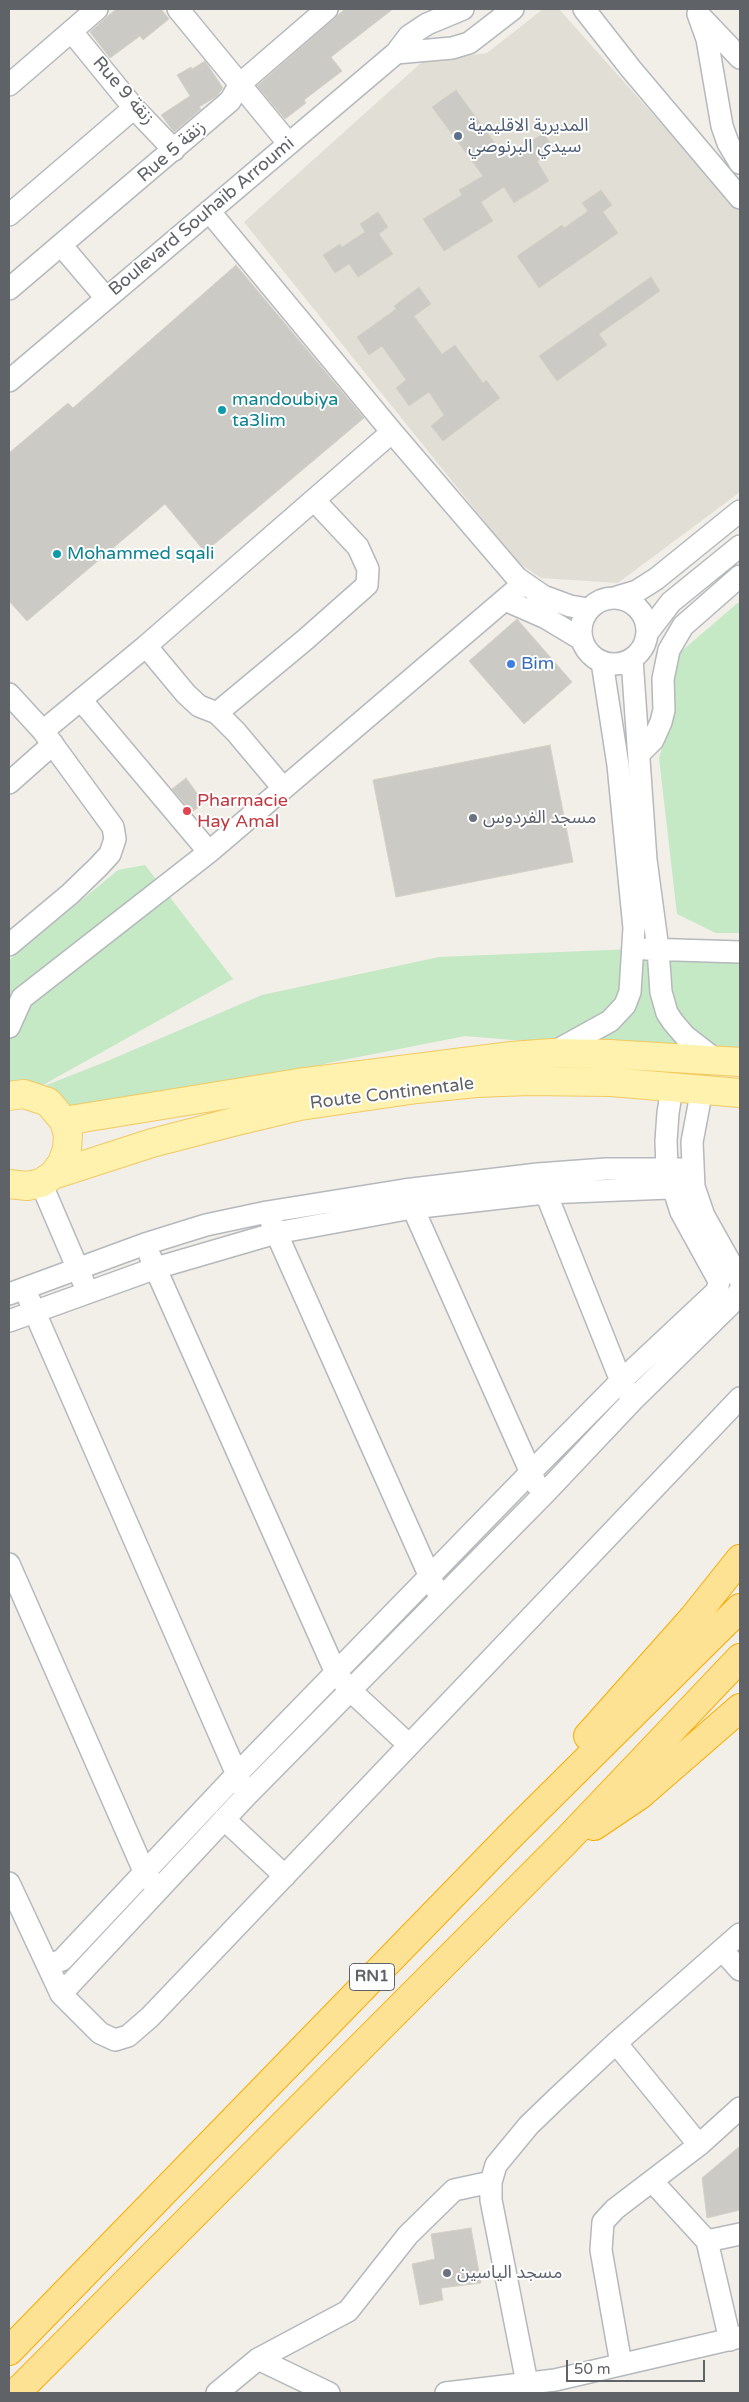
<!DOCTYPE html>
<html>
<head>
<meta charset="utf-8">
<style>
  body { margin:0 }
  #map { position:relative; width:749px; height:2402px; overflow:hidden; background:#f1efe8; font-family:"Varela Round",sans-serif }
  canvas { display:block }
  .frame { position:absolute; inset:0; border:10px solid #5f6368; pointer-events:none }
  .scale { position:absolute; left:566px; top:2360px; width:139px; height:22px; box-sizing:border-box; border:2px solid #5f6368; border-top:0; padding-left:6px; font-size:15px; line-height:18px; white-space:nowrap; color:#5f6368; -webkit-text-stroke:4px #fff; paint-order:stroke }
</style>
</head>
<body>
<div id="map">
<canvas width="749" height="2402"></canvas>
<div class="frame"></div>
<div class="scale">50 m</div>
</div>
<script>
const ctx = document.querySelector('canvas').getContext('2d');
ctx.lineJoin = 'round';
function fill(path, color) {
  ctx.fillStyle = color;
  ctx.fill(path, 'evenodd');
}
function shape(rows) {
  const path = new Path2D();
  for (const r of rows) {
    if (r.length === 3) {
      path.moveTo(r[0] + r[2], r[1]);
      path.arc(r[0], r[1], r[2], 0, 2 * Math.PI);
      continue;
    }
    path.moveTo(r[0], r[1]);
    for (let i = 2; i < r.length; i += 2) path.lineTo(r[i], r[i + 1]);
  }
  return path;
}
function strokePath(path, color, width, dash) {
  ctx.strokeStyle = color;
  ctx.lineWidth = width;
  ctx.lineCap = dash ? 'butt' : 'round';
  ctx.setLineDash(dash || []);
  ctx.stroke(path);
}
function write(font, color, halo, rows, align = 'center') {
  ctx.font = font + ' "Varela Round","Noto Sans Arabic",sans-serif';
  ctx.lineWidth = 4;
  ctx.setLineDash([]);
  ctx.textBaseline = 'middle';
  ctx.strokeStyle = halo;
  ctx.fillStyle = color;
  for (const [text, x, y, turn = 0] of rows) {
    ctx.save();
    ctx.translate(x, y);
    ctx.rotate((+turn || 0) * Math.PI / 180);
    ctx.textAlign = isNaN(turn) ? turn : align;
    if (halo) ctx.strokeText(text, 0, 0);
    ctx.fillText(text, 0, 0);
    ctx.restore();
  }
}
const education = shape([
  [543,9,559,9,740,212,740,492,618,583,541,578,517,562,244,222,422,62,487,53]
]);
const green = shape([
  [740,601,740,933,716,933,677,914,659,758,669,724,670,661],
  [145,865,233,979,34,1090,105,1062,262,995,439,957,633,949,740,952,740,1059,465,1036,328,1063,300,1071,40,1115,34,1107,9,1103,9,960,118,870]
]);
const building = shape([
  [116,9,161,9,169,19,143,40,140,36,110,58,90,32,116,9],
  [345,9,393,9,331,57,342,71,304,100,306,103,285,119,257,86,345,9],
  [205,61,223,88,217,96,199,107,201,109,174,132,161,115,190,96,177,75,191,67,192,69,205,61],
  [456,90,505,157,544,133,554,150,537,161,549,181,514,203,504,187,481,202,493,221,444,251,423,219,462,195,459,190,483,176,432,107,456,90],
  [601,190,612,205,603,212,618,233,539,288,517,256,562,225,564,228,588,211,582,203,601,190],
  [378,212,388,227,379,234,393,254,358,277,349,264,335,273,323,255,340,244,342,247,365,232,360,224,378,212],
  [236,265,364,418,205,552,165,504,27,621,9,601,9,453,68,403,73,408,236,265],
  [651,277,660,291,599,334,607,345,557,381,539,356,651,277],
  [419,287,431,304,414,316,442,354,455,345,483,383,486,380,500,398,443,441,431,426,444,415,429,392,409,406,396,388,406,380,382,346,369,355,357,337,396,309,394,306,419,287],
  [517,619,572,682,524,724,469,661,517,619],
  [550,745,573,862,396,897,373,780,550,745],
  [186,778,204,803,192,812,172,789,186,778],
  [740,2146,740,2210,707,2218,702,2178,740,2146],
  [471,2228,481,2283,441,2288,443,2300,420,2305,412,2264,435,2259,431,2234,471,2228]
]);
const minor = shape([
  [178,9,289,144],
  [584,9,631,69,740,198],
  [698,14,707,39,722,126,728,143,740,163],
  [702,18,740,58],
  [72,32,134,108,174,150],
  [396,53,452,48,469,43,513,9],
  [9,85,97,9],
  [209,211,392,432,517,578,543,596,570,606,588,609],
  [9,215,134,108],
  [61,245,106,298],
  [9,289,230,101,240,84,327,9],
  [9,381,396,53,409,36,427,24,463,9],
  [617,597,637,591,656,579,740,511],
  [614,631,33],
  [505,600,546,618,581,639],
  [648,632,671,602,740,546],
  [146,646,186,694,199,706,217,713,236,732,283,788],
  [632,659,646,860,658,949,661,992,667,1013,673,1022,685,1036,716,1060],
  [9,694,43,731,113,827,115,839,110,854,98,867,70,894,9,945],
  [81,700,209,852],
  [217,713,306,639,367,585,368,569,358,547,314,500],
  [43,731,146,646,392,432],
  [639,754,653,740,661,722,664,710,663,679,669,650,683,626,740,576],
  [9,783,53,744],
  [646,949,740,952],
  [9,1027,22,998,209,852,523,584],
  [552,1053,610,1021,625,1005,630,992,634,928,618,765,602,662],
  [702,1089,692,1142,694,1187,704,1216,740,1280],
  [541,1181,621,1381,627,1391],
  [41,1183,83,1281],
  [408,1197,536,1484],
  [271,1221,435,1588],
  [150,1256,336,1673,351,1691,409,1745],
  [9,1294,145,1244,206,1225,267,1212,404,1190,538,1174,606,1169,692,1169],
  [29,1299,242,1786],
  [9,1321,156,1268,276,1233,412,1208,545,1193,694,1187],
  [9,1564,144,1871,151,1881],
  [224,1819,285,1876],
  [9,1883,61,1994,100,2033,115,2040,128,2036,150,2017,740,1398],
  [722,1950,740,1970],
  [46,1961,54,1963,62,1960,237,1774,529,1474,621,1381,717,1291,719,1281,681,1212,667,1168,666,1141,668,1113,671,1094,675,1086],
  [61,1994,246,1796,546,1492,633,1400,730,1305,740,1290],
  [616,2043,699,2145],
  [652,2181,707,2241,730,2340],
  [707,2241,740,2234],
  [258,2359,329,2393],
  [621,2364,601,2250,603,2222,615,2209,699,2145,740,2108],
  [217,2393,258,2359,348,2311,408,2235,454,2190,491,2182],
  [446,2393,555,2380,740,2337],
  [529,2393,491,2200,491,2182,496,2165,529,2125,556,2099,616,2043,740,1934]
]);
const major = shape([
  [9,1096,24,1094,48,1102,64,1121,68,1135,67,1149,62,1163,53,1175,41,1183,27,1186,9,1184],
  [64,1121,298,1083,511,1056,552,1053,609,1054,740,1062],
  [53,1175,152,1143,233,1122,300,1106,417,1089,476,1083,529,1081,611,1082,740,1093]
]);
const highway = shape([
  [588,1736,693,1618,740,1559],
  [594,1826,640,1795,740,1708],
  [9,2351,513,1833,740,1608],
  [16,2393,566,1841,740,1658]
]);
const markers = [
  [458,136,5,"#5c6f8a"],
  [222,410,5,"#0f9aa8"],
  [57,554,5,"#0f9aa8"],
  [511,664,5,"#3f7fe0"],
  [187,811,5,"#e0444e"],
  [473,818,5,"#6b7280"],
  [447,2273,5,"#6b7280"]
];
const shields = [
  [372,1977,45]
];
const shieldNames = [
  ["RN1",372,1977]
];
const streetNames = [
  ["Rue 9 زنقة",123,91,49],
  ["Rue 5 زنقة",172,152,-41],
  ["Boulevard Souhaib Arroumi",202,217,-40],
  ["Route Continentale",392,1094,-7]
];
const serviceNames = [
  ["المديرية الاقليمية",468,126],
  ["سيدي البرنوصي",468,147]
];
const cultureNames = [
  ["mandoubiya",232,400],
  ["ta3lim",232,421],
  ["Mohammed sqali",67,554]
];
const shopNames = [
  ["Bim",521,664]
];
const healthNames = [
  ["Pharmacie",197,801],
  ["Hay Amal",197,822]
];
const worshipNames = [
  ["مسجد الفردوس",483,818],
  ["مسجد الياسين",457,2273]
];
fill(education, '#e1ded6');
fill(green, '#c5e8c5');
fill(building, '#cccac5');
strokePath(building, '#d6d1c6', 1);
strokePath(minor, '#b5b8bc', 24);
strokePath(major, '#f2c960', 30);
strokePath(highway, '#f9ab00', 30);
strokePath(minor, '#fff', 21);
strokePath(major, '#fff2af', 28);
strokePath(highway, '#fde293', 28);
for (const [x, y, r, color] of markers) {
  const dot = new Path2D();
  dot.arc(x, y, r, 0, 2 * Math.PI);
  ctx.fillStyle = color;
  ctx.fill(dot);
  strokePath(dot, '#fff', 2);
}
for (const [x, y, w] of shields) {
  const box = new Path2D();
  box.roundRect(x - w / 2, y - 13.5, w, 27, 4);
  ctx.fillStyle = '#fff';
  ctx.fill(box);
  strokePath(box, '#5f6368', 1);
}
write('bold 16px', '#5f6368', null, shieldNames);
write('18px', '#5f6368', '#fff', streetNames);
write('18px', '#4e5e75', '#fff', serviceNames, 'left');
write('18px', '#0d838f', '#fff', cultureNames, 'left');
write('18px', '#366cbe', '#fff', shopNames, 'left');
write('18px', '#be3a42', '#fff', healthNames, 'left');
write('18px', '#5b616d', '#fff', worshipNames, 'left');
</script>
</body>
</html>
